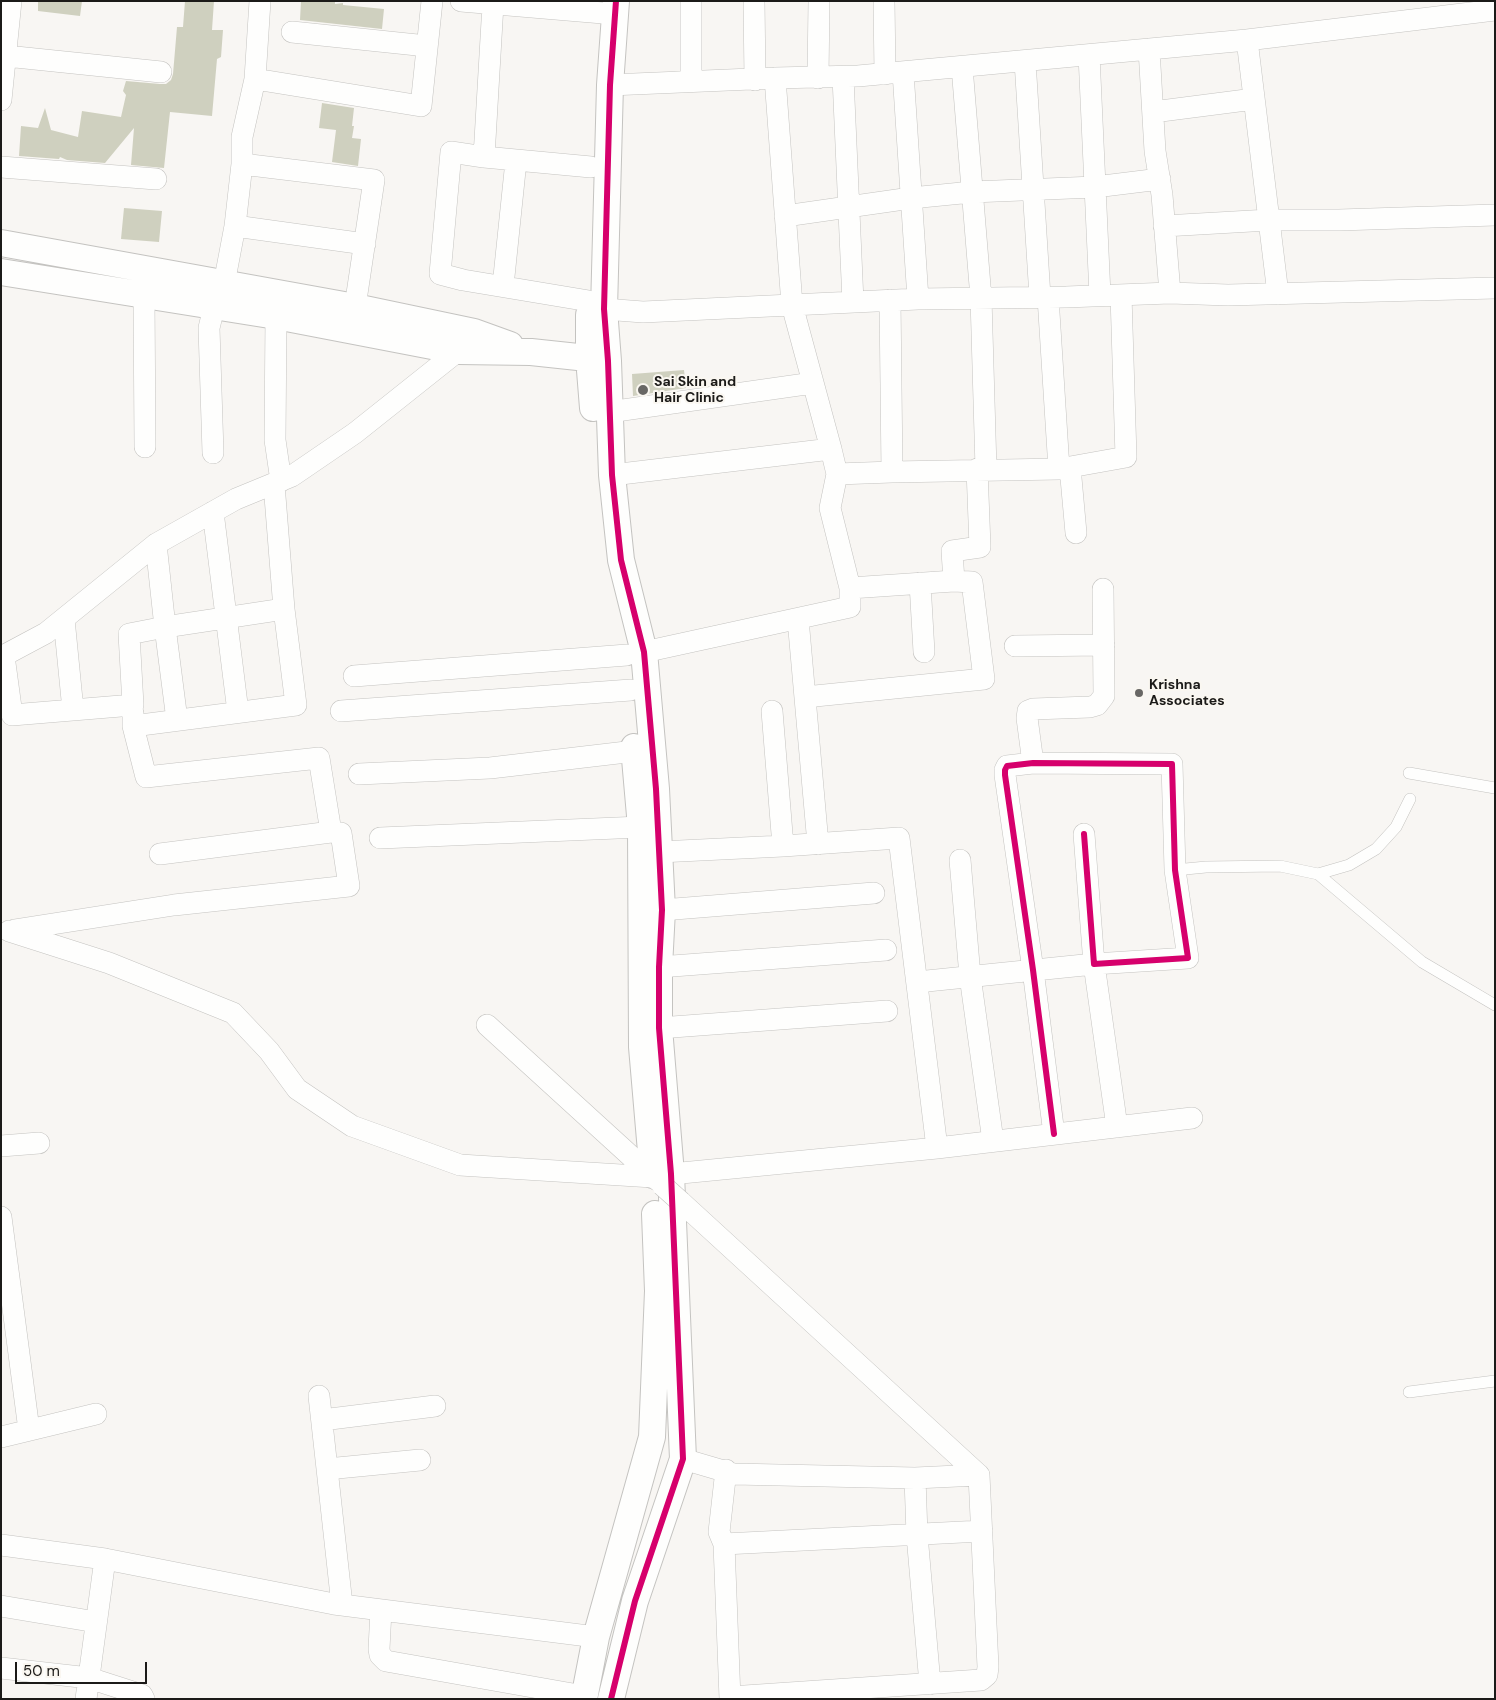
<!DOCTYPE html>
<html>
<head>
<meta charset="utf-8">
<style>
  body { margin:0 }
  #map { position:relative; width:1496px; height:1700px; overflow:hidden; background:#f8f6f3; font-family:"DM Sans",sans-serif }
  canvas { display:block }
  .frame { position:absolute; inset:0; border:2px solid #1b1a18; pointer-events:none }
  .scale { position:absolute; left:15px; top:1662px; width:132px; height:22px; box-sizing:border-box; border:2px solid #1b1a18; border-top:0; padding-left:6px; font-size:15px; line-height:18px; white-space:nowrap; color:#1b1a18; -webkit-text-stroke:4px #faf7f1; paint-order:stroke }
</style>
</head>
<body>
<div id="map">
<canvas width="1496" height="1700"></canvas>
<div class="frame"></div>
<div class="scale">50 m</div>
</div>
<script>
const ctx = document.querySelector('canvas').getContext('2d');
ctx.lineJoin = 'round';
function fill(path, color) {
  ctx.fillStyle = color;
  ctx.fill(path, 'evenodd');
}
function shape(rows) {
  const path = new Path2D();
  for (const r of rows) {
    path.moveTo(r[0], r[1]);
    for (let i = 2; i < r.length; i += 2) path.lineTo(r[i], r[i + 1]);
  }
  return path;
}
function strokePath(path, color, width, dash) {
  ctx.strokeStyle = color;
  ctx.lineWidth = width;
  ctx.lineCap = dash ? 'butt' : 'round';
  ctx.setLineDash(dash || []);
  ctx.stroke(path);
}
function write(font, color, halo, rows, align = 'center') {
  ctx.font = font + ' "DM Sans",sans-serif';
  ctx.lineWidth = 4;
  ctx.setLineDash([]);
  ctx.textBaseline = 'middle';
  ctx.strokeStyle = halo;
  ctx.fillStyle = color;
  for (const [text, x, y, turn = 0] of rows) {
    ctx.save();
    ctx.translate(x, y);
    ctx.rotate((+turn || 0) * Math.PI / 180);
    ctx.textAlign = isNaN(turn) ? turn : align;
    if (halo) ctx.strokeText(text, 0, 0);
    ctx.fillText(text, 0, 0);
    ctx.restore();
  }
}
const building = shape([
  [38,1,82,1,80,16,38,11],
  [185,1,214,1,212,30,223,30,221,57,217,59,212,116,170,112,164,168,131,165,134,128,105,163,67,160,60,157,59,159,19,156,21,126,38,128,45,108,51,130,78,137,82,111,121,117,126,95,123,91,126,81,160,84,166,84,171,80,173,74,177,27,183,27],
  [301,1,335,1,335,4,343,3,343,5,384,9,382,29,300,20],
  [322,103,354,108,352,126,354,126,352,138,361,139,358,166,332,162,336,130,319,128],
  [124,208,162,211,159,242,121,239],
  [684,370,686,388,633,396,632,374]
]);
const service = shape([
  [1409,773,1495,788],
  [1175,870,1206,867,1280,866,1318,874,1422,962,1495,1005],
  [1318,874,1349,865,1376,849,1396,827,1410,799],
  [1409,1392,1495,1381]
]);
const minor = shape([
  [461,1,615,14],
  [691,1,691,81],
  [754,1,755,80],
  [884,1,885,74],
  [493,4,484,157,591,167],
  [292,32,427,46],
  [1247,40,1278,294],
  [1149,49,1155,151,1162,195,1170,293,1228,295,1495,288],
  [1089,55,1100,295],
  [6,56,161,72],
  [1025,61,1040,297],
  [962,67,981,298,986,469],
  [903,72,918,299],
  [843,77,853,302],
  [775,78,792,305,831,449],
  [818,78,819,1],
  [255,79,421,106,432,1],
  [610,85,775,78,858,76,1247,40,1495,10],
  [1,100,11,1],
  [1153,112,1254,99],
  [484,157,451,152,440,274,463,280,589,301],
  [242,164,374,180,355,307],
  [1,167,156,179],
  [785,216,911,198,972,192,1095,187,1160,179],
  [235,226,365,244],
  [1164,226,1269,220,1339,220,1495,215],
  [224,284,235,226,242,164,242,137,255,79,260,1],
  [503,286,516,161],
  [144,296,145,447],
  [890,300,892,472,1059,469,1048,297],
  [604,309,643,312,918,299,1066,297,1170,293],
  [276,316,275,440,281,481],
  [609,412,813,383],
  [213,453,209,328,214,307],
  [1070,467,1076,533],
  [1059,469,1126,457,1121,295],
  [837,474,830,508,850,588],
  [612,475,831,449,837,474,892,472],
  [213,512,238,712],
  [156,544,165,627,284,609,274,484],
  [920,583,924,652],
  [64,619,73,710],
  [798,619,818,844],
  [1015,646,1104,645],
  [644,652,850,607,850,588,954,581,952,551,980,547,977,469],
  [4,656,12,715,133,705,129,634,165,627,177,720],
  [1,657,46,633,156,544,236,499,292,476,355,433,458,351,466,342],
  [354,676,627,655],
  [805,697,984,679,972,582,954,581],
  [341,711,631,690],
  [772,711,783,846],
  [133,713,133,726,296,705,284,609],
  [133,726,146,777,319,758,331,832,160,854],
  [1033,763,1027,718,1028,711,1033,709,1090,707,1097,705,1104,696,1103,589],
  [359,774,490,768,635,751],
  [380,838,641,827],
  [659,852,783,846,899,838,937,1148],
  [960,860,970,976,993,1141],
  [662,910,874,893],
  [14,930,174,905,349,886,341,833,331,832],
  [9,931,109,963,233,1013,269,1051,297,1089,352,1126,460,1165,653,1177],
  [659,967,886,950],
  [917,982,1094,964,1117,1127],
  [487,1025,657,1180],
  [659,1028,887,1011],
  [1054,1134,1033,970,1005,775,1005,770,1007,766,1033,763,1172,764,1175,870,1188,958,1094,964,1084,834],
  [1,1146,39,1143],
  [671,1174,937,1148,1192,1118],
  [681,1202,979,1475,915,1478,734,1474,683,1459],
  [1,1217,29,1430],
  [319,1396,342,1605],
  [322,1420,435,1406],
  [1,1437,96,1414],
  [327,1469,420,1460],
  [726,1470,719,1532,724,1544,982,1531],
  [915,1478,917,1535,930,1684],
  [724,1544,730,1699],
  [1,1545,105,1559,334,1604,596,1637],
  [1,1606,96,1622],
  [381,1610,379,1649,380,1655,386,1661,584,1696],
  [1,1668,89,1678,142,1695,144,1699],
  [730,1697,981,1680,987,1675,988,1667,979,1475],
  [86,1699,105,1559]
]);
const tertiary = shape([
  [1,243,355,307,474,332,510,345],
  [1,272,276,316,458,351,531,352,606,360],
  [589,315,589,358,593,408],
  [634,747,641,827,642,1047,653,1175],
  [584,1699,596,1637,652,1437,658,1291,655,1214],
  [611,1699,635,1601,683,1459,671,1174,659,1028,659,967,662,910,656,789,644,652,621,560,612,475,608,361,604,309,610,85,616,1]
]);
const minorBridge = shape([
  [662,1185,681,1202]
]);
const cycleway = shape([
  [1054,1134,1033,970,1005,775,1005,770,1007,766,1033,763,1172,764,1175,870,1188,958,1094,964,1084,834],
  [611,1699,635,1601,683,1459,671,1174,659,1028,659,967,662,910,656,789,644,652,621,560,612,475,608,361,604,309,610,85,616,1]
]);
const markers = [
  [643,390,6,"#686765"],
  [1139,693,5,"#686765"]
];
const poiNames = [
  ["Sai Skin and",654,382],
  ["Hair Clinic",654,398],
  ["Krishna",1149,685],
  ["Associates",1149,701]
];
fill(building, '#cfd0bf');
strokePath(service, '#c4c3c0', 12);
strokePath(minor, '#c4c3c0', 22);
strokePath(tertiary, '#c4c3c0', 28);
strokePath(service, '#fefefd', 11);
strokePath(minor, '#fefefd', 21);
strokePath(tertiary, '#fefefd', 26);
strokePath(minorBridge, '#c4c3c0', 22, []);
strokePath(minorBridge, '#fefefd', 21);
strokePath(cycleway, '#d6006c', 6);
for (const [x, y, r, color] of markers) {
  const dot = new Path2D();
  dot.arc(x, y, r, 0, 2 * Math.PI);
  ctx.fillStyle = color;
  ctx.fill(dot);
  strokePath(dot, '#faf7f1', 2);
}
write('bold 14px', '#1b1a18', '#faf7f1', poiNames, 'left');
</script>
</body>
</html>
